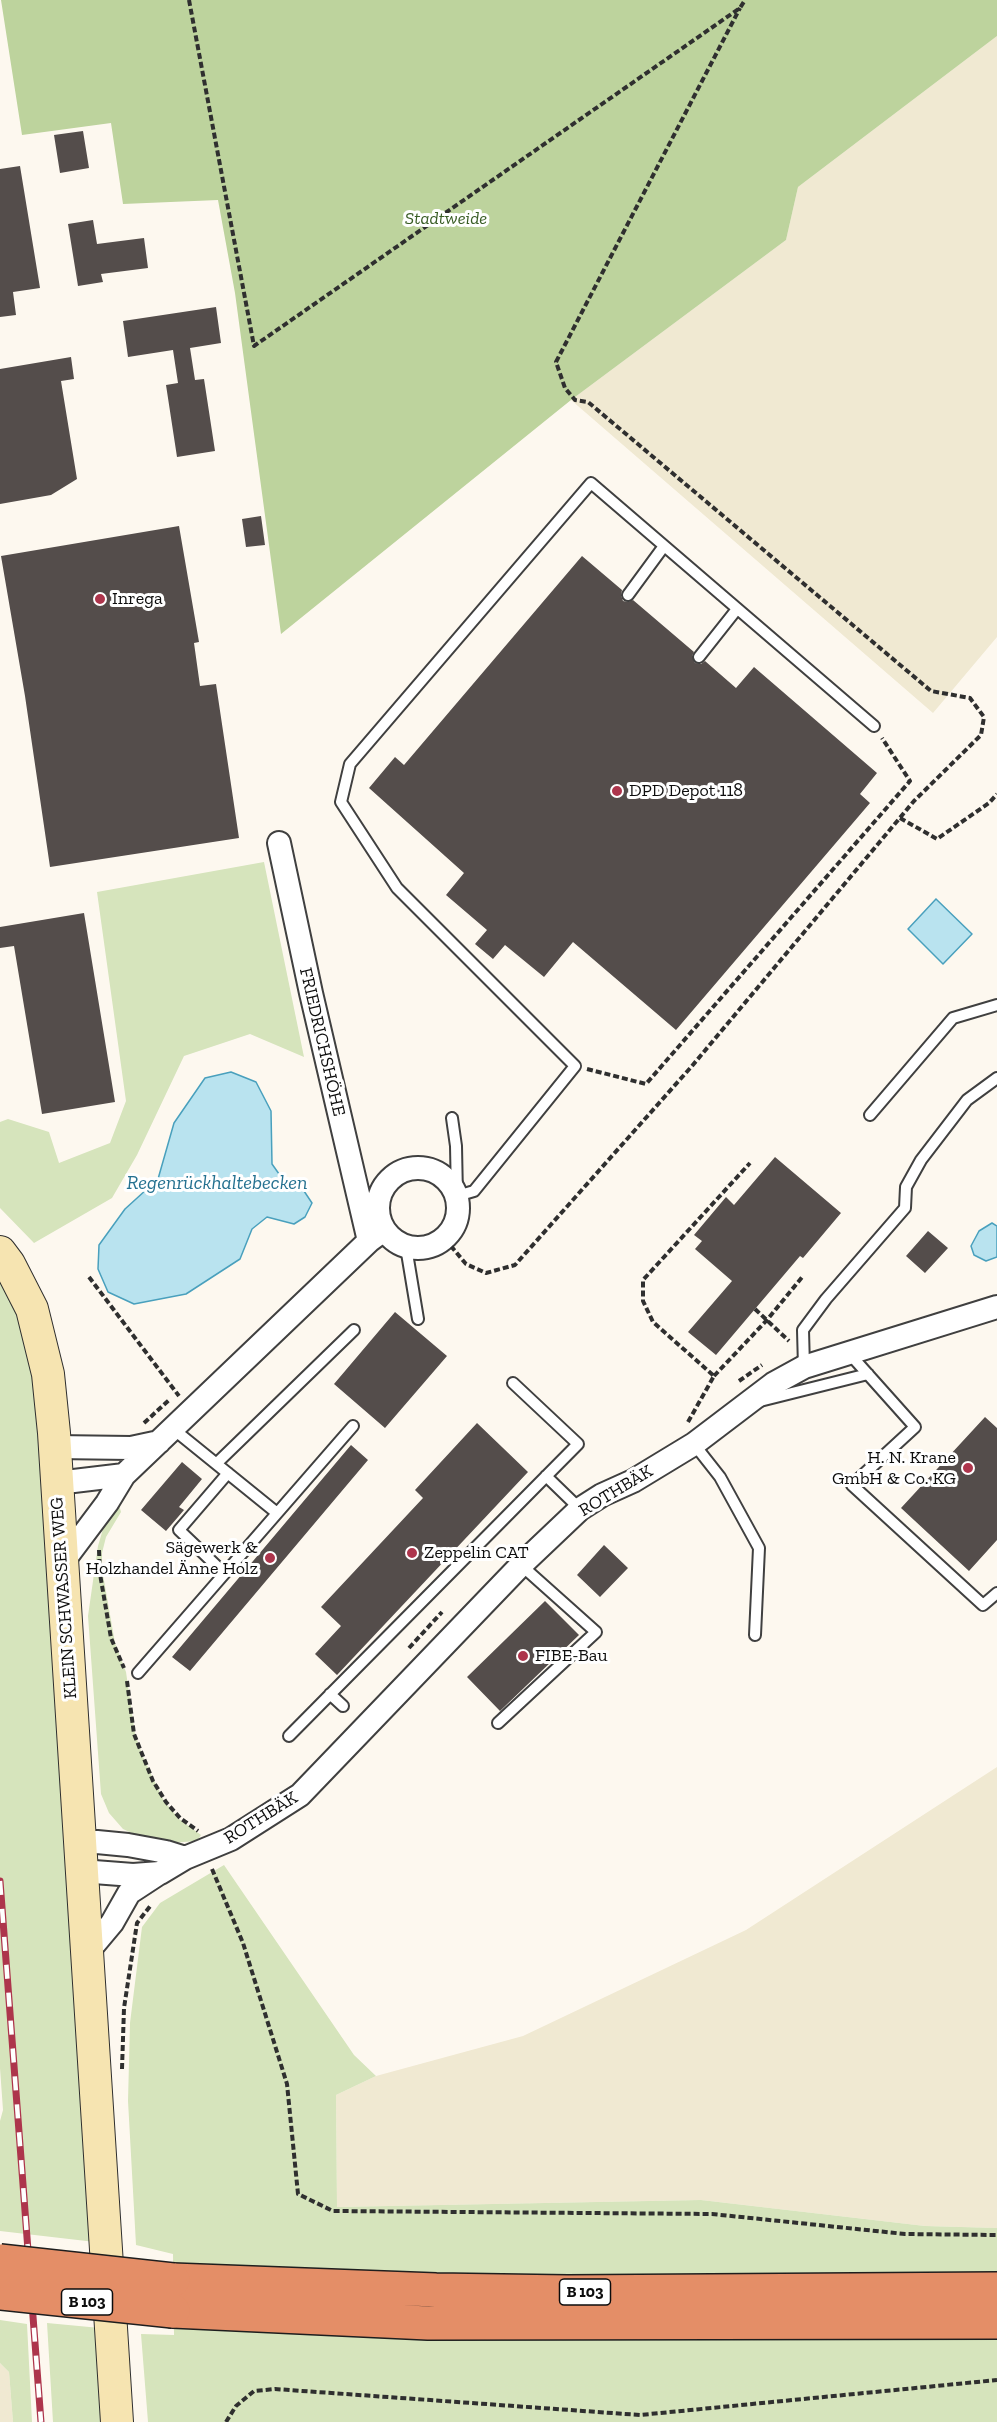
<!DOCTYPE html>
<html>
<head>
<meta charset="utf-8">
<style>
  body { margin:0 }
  canvas { display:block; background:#fdf8ef }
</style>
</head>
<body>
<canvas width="997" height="2422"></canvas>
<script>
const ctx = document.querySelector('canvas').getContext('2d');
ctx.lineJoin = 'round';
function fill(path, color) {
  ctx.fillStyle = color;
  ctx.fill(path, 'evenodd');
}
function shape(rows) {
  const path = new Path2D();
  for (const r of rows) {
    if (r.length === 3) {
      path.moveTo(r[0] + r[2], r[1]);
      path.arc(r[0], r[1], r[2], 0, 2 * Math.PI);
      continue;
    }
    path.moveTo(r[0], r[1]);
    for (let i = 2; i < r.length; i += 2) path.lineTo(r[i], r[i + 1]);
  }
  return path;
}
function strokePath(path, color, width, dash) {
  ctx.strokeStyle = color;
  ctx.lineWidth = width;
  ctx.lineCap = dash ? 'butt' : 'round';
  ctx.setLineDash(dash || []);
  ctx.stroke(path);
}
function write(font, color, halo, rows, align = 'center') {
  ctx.font = font + ' "Zilla Slab",serif';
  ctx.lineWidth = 6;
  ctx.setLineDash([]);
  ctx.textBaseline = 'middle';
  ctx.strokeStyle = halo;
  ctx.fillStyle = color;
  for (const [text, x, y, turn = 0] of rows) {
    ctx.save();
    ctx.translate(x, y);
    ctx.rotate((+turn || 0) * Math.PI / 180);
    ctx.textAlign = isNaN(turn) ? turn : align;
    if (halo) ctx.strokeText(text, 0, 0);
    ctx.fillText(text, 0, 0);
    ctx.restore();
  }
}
const farmland = shape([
  [997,36,997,637,933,713,571,400,786,240,798,187],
  [997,1767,997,2228,925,2226,701,2200,337,2207,336,2095,376,2076,523,2036,746,1930],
  [0,2363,9,2372,13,2422,0,2422]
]);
const green = shape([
  [264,862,304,1057,250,1034,184,1056,137,1155,112,1198,34,1243,0,1208,0,1122,8,1119,49,1132,59,1163,110,1143,126,1101,97,892],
  [0,1274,7,1283,30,1353,36,1397,95,2242,0,2231,0,2121,3,2110,0,2068],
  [119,1505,121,1512,106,1537,102,1553,102,1569,115,1643,126,1672,135,1734,143,1757,164,1801,179,1819,201,1835,197,1841,156,1844,123,1829,109,1813,101,1794,88,1616,98,1546,103,1529,113,1512],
  [224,1865,354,2055,376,2076,336,2095,337,2207,701,2200,925,2226,997,2228,997,2422,148,2422,141,2334,174,2335,173,2254,136,2245,128,2101,130,2023,142,1927,160,1903],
  [0,2320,27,2324,32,2422,13,2422,9,2372,0,2363],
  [47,2323,100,2328,107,2422,53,2422]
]);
const forest = shape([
  [1,0,997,0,997,36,798,187,786,240,571,400,281,634,235,293,218,200,123,204,111,123,22,135]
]);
const water = shape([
  [936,899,972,934,943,964,908,929,936,899],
  [231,1072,256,1082,271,1111,272,1164,284,1181,304,1191,312,1203,305,1217,294,1224,267,1217,252,1229,240,1259,186,1294,134,1304,108,1292,98,1269,99,1245,125,1209,158,1179,174,1123,205,1078,231,1072],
  [992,1223,997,1226,997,1257,986,1261,974,1255,971,1246,979,1231,992,1223]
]);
const building = shape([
  [83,131,89,168,60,173,54,135],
  [20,166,40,288,13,292,16,315,0,317,0,169],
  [93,220,97,244,144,238,148,268,101,274,103,282,78,286,68,224],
  [216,307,221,343,190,348,195,380,204,379,215,451,177,457,166,385,178,383,173,350,128,357,123,321],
  [71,357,74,379,61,381,77,479,51,495,0,504,0,369],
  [261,516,265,545,246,547,242,519],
  [179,526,199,642,194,643,200,686,216,684,239,838,50,867,25,696,1,556],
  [582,556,622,590,621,595,623,601,628,602,633,600,694,652,692,656,695,663,701,664,705,661,736,688,754,667,877,773,860,794,870,803,676,1030,573,942,544,977,505,945,493,959,475,944,487,930,446,895,464,873,369,788,395,757,404,765],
  [84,913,115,1102,42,1114,14,946,0,948,0,927],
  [775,1157,841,1213,803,1258,800,1256,716,1355,688,1332,732,1281,695,1249,702,1241,694,1235,726,1197,734,1205],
  [928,1231,948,1248,925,1273,906,1256],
  [395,1312,447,1356,385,1428,334,1384],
  [985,1417,997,1428,997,1540,969,1571,901,1508],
  [477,1423,528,1472,337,1675,315,1654,341,1626,321,1607,423,1498,415,1490],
  [351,1445,368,1460,190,1671,172,1657],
  [182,1462,202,1479,179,1507,184,1510,166,1531,141,1510],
  [604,1545,628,1568,600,1597,577,1575],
  [545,1601,579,1635,500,1711,467,1677]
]);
const path = shape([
  [189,0,254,346,740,8,745,0],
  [900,818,937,839,989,803,997,794],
  [587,1069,646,1084,910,781,882,738],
  [445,1239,466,1264,486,1273,515,1265,692,1066,914,801,981,735,984,717,970,698,931,691,588,402,575,400,565,388,556,362,740,8],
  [89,1277,179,1396],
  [755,1309,789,1341],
  [714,1376,767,1320,803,1276],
  [739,1381,762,1365],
  [688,1422,714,1376,653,1322,643,1301,643,1280,750,1163],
  [144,1423,169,1400],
  [99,1550,100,1574,111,1638,124,1668],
  [409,1648,442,1612],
  [127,1681,134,1734,153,1781,166,1802,180,1818,198,1831],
  [212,1869,243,1943,287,2084,298,2194,333,2211,712,2214,905,2234,997,2235],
  [122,2069,124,2008,137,1923,151,1905],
  [226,2422,236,2406,254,2391,275,2389,640,2415,997,2380]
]);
const lane = shape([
  [628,595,664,546],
  [699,657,737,609],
  [870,1115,953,1018,997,1005],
  [452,1118,456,1146,457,1196,474,1191,575,1066,397,888,341,802,350,764,591,483,874,726],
  [406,1247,418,1319],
  [848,1352,915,1427,852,1485,983,1605,997,1593],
  [804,1367,803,1330,826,1299,905,1208,906,1187,921,1160,967,1100,997,1078],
  [760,1401,868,1374],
  [172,1428,277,1513],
  [694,1444,720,1477,759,1548,755,1635],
  [217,1463,354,1330],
  [546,1476,580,1509],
  [224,1573,179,1530,228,1473],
  [138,1673,353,1426],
  [330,1694,343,1706],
  [498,1723,596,1632,521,1565],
  [289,1736,578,1444,513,1383]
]);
const street = shape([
  [279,843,311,993,369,1241],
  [418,1208,40],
  [55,1447,131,1448,159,1442],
  [57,1483,124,1475,369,1241,384,1230],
  [62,1563,107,1503,124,1475],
  [79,1843,97,1842,128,1845,166,1852,185,1858],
  [81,1871,133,1875,160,1873,185,1858,231,1839,300,1795,521,1565,580,1509,602,1495,633,1481,694,1444,773,1384,804,1367,997,1307],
  [86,1954,112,1923,129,1893,158,1874]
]);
const secondary = shape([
  [0,1252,9,1264,32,1309,48,1374,54,1433,117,2422]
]);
const highway = shape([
  [173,2280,436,2290,568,2292,997,2289],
  [173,2311,428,2323,997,2322]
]);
const rail = shape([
  [0,1881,41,2422]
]);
const highwayBridge = shape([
  [0,2261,173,2280],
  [0,2293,173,2311]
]);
const markers = [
  [100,599,6,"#ad354c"],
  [617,791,6,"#ad354c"],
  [968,1468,6,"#ad354c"],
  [412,1553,6,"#ad354c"],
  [270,1558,6,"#ad354c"],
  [523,1656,6,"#ad354c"]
];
const shields = [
  [585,2292,51],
  [87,2302,51]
];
const shieldNames = [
  ["B 103",585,2292],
  ["B 103",87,2302]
];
const parkNames = [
  ["Stadtweide",446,219]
];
const poiNames = [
  ["Inrega",112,599],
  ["DPD Depot 118",629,791],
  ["H. N. Krane",956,1458,"right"],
  ["GmbH & Co. KG",956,1479,"right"],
  ["Sägewerk &",258,1548,"right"],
  ["Holzhandel Änne Holz",258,1569,"right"],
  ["Zeppelin CAT",424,1553],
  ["FIBE-Bau",535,1656]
];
const streetNames = [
  ["FRIEDRICHSHÖHE",322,1042,77],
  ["ROTHBÄK",616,1491,-31],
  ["KLEIN SCHWASSER WEG",64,1598,-94],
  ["ROTHBÄK",261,1818,-32]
];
const waterNames = [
  ["Regenrückhaltebecken",217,1183]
];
fill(farmland, '#f0e9d2');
fill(green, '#d6e4bc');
fill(forest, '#bdd39d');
fill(water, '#b9e3ef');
strokePath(water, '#49a0bd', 1.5);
fill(building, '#544d4b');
strokePath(lane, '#404040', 14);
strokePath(street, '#404040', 26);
strokePath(secondary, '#2f2f2f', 34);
strokePath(highway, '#1e1e1e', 36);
strokePath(path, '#2f2f2f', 4, [6, 3]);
strokePath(lane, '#fff', 10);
strokePath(street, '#fff', 22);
strokePath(secondary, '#f6e4b1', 32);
strokePath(highway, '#e48e67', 33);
strokePath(rail, '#ad354c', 7);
strokePath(rail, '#fff', 4.5, [14]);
strokePath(highwayBridge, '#1e1e1e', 36, []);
strokePath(highwayBridge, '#e48e67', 33);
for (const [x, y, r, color] of markers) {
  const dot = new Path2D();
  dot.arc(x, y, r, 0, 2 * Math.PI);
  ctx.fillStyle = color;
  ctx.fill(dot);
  strokePath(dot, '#fff', 2);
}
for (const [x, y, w] of shields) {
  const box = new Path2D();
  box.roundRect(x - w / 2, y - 13, w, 26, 4.5);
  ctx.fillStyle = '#fff';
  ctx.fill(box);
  strokePath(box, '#0d0d0d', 1.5);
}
write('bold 16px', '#0d0d0d', null, shieldNames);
write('italic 18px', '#395d25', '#fff', parkNames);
write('18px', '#0d0d0d', '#fff', poiNames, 'left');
write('18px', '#0d0d0d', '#fff', streetNames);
write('italic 20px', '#257190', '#fff', waterNames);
</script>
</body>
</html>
